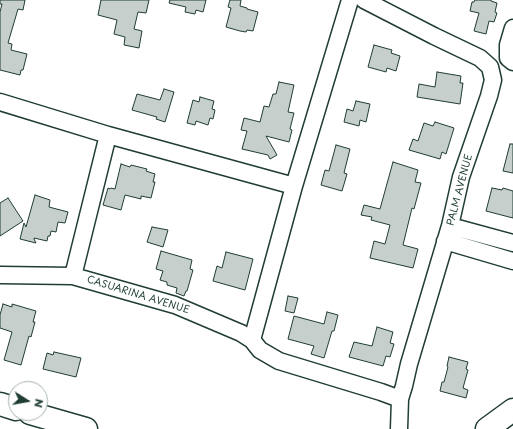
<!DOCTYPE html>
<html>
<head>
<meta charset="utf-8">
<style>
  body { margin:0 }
  #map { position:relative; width:513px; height:429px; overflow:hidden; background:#fff; font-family:"Playpen Sans",sans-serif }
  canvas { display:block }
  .north { position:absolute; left:8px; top:381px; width:40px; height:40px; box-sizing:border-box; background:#fff; border:1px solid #a5b1ae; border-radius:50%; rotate:101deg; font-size:11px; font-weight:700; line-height:16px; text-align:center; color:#1f3d34 }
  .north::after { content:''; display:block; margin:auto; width:14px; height:18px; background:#1f3d34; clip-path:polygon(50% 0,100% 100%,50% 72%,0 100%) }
</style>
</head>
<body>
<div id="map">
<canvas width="513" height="429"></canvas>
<div class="north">N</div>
</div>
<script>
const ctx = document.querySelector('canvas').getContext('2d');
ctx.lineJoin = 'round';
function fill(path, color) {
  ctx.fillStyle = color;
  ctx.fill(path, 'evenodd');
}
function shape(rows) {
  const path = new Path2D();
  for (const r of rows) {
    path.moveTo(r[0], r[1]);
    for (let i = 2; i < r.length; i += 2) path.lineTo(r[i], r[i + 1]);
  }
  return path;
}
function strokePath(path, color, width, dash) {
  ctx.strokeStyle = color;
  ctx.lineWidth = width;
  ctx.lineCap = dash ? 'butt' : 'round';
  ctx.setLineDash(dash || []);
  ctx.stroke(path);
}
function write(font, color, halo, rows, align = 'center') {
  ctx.font = font + ' "Playpen Sans",sans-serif';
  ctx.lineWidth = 3;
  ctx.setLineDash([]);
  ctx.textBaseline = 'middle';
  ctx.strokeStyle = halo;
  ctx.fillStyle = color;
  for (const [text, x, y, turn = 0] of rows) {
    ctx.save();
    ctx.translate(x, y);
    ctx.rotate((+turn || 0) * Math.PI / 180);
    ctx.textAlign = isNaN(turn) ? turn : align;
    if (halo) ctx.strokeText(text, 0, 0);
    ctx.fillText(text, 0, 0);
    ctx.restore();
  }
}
const building = shape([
  [0,0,25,0,23,10,18,9,8,43,12,44,11,50,27,54,23,70,21,70,20,75,0,70,0,12,2,4,0,4,0,0],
  [101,0,149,0,146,13,138,12,134,29,142,31,139,48,124,45,125,37,114,34,117,20,98,15,101,0],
  [170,0,206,0,203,12,196,10,195,14,185,12,186,7,169,3,170,0],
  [230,0,241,0,240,6,247,8,247,9,258,12,253,31,247,30,246,32,240,31,226,27,231,8,228,7,230,0],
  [475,0,491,0,491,1,497,3,495,12,497,13,494,22,489,21,486,34,474,31,479,13,470,11,472,2,474,2,475,0],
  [374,45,392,50,391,53,400,56,396,71,387,68,386,72,368,67,374,45],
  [437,72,461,76,460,83,463,83,460,104,417,97,419,84,435,87,437,72],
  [279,82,294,85,288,112,294,113,290,129,292,130,289,142,266,136,277,155,270,159,268,155,242,149,247,131,241,130,244,118,260,122,264,106,269,107,273,94,276,94,279,82],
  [164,89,174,92,165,122,156,119,157,117,132,110,137,94,160,100,164,89],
  [200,97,214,101,212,109,215,110,213,119,210,118,208,125,196,121,195,125,187,123,193,100,199,102,200,97],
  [356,101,370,104,366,122,360,120,359,126,344,122,347,109,353,111,356,101],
  [435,122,454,128,446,154,442,152,440,159,409,150,413,139,418,141,424,123,433,126,435,122],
  [510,144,513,144,513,173,503,171,510,144],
  [336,145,350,149,344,173,347,174,342,191,321,185,325,170,329,171,336,145],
  [393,162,418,170,415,182,421,183,414,209,412,208,403,245,418,249,413,268,370,258,374,241,385,244,390,225,371,220,372,217,361,215,364,205,380,209,393,162],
  [121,164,130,167,131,165,147,169,146,171,155,174,153,182,155,182,151,198,141,196,141,199,125,195,121,210,103,205,108,188,110,189,111,188,115,189,121,164],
  [492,188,502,190,503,188,513,191,513,218,486,211,492,188],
  [35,195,50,200,49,207,68,212,65,223,58,222,56,232,51,231,50,236,48,236,47,241,34,238,34,239,36,243,20,239,24,223,26,227,35,195],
  [8,198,23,221,0,236,0,203,8,198],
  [152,227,168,230,163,247,147,242,152,227],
  [161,251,192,260,190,269,193,270,187,291,186,291,184,296,176,293,177,288,167,285,167,282,160,280,163,271,156,269,161,251],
  [226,252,253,259,245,290,213,281,217,266,222,268,226,252],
  [288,296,298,298,294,313,285,311,288,296],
  [3,304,12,307,12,304,36,311,33,322,35,322,31,337,29,336,21,365,4,360,12,332,0,328,0,315,3,304],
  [327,312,338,315,334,331,332,331,324,358,311,354,314,346,288,339,294,316,324,324,327,312],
  [377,327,393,332,390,343,394,344,390,357,386,356,383,366,349,357,354,342,372,346,377,327],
  [54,352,81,358,76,377,43,369,47,353,53,355,54,352],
  [449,357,468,362,466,369,468,370,463,388,468,390,466,398,440,391,442,382,444,382,448,367,447,366,449,357]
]);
const minor = shape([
  [364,0,434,36,480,58,490,67,493,80,489,96,461,177,450,226,409,364,404,386,400,399,399,429],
  [513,28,508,45,508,58,513,62],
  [0,102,108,135,294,186],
  [450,226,513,243],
  [445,241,513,261],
  [0,275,73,276,175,305,241,333,252,340,260,350,279,361,381,392,400,399],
  [73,276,108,135],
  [252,340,294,186,350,0]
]);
const highway = shape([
  [0,404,16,409],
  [30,413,86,429],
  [487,429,513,410]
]);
const streetNames = [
  ["PALM AVENUE",460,190,-75],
  ["CASUARINA AVENUE",138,295,17]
];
fill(building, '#c7cfcc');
strokePath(building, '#1f3d34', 1);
strokePath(minor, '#1f3d34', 19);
strokePath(highway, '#1f3d34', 25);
strokePath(minor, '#fff', 16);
strokePath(highway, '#fff', 22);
write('10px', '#1f3d34', '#fff', streetNames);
</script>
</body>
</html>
